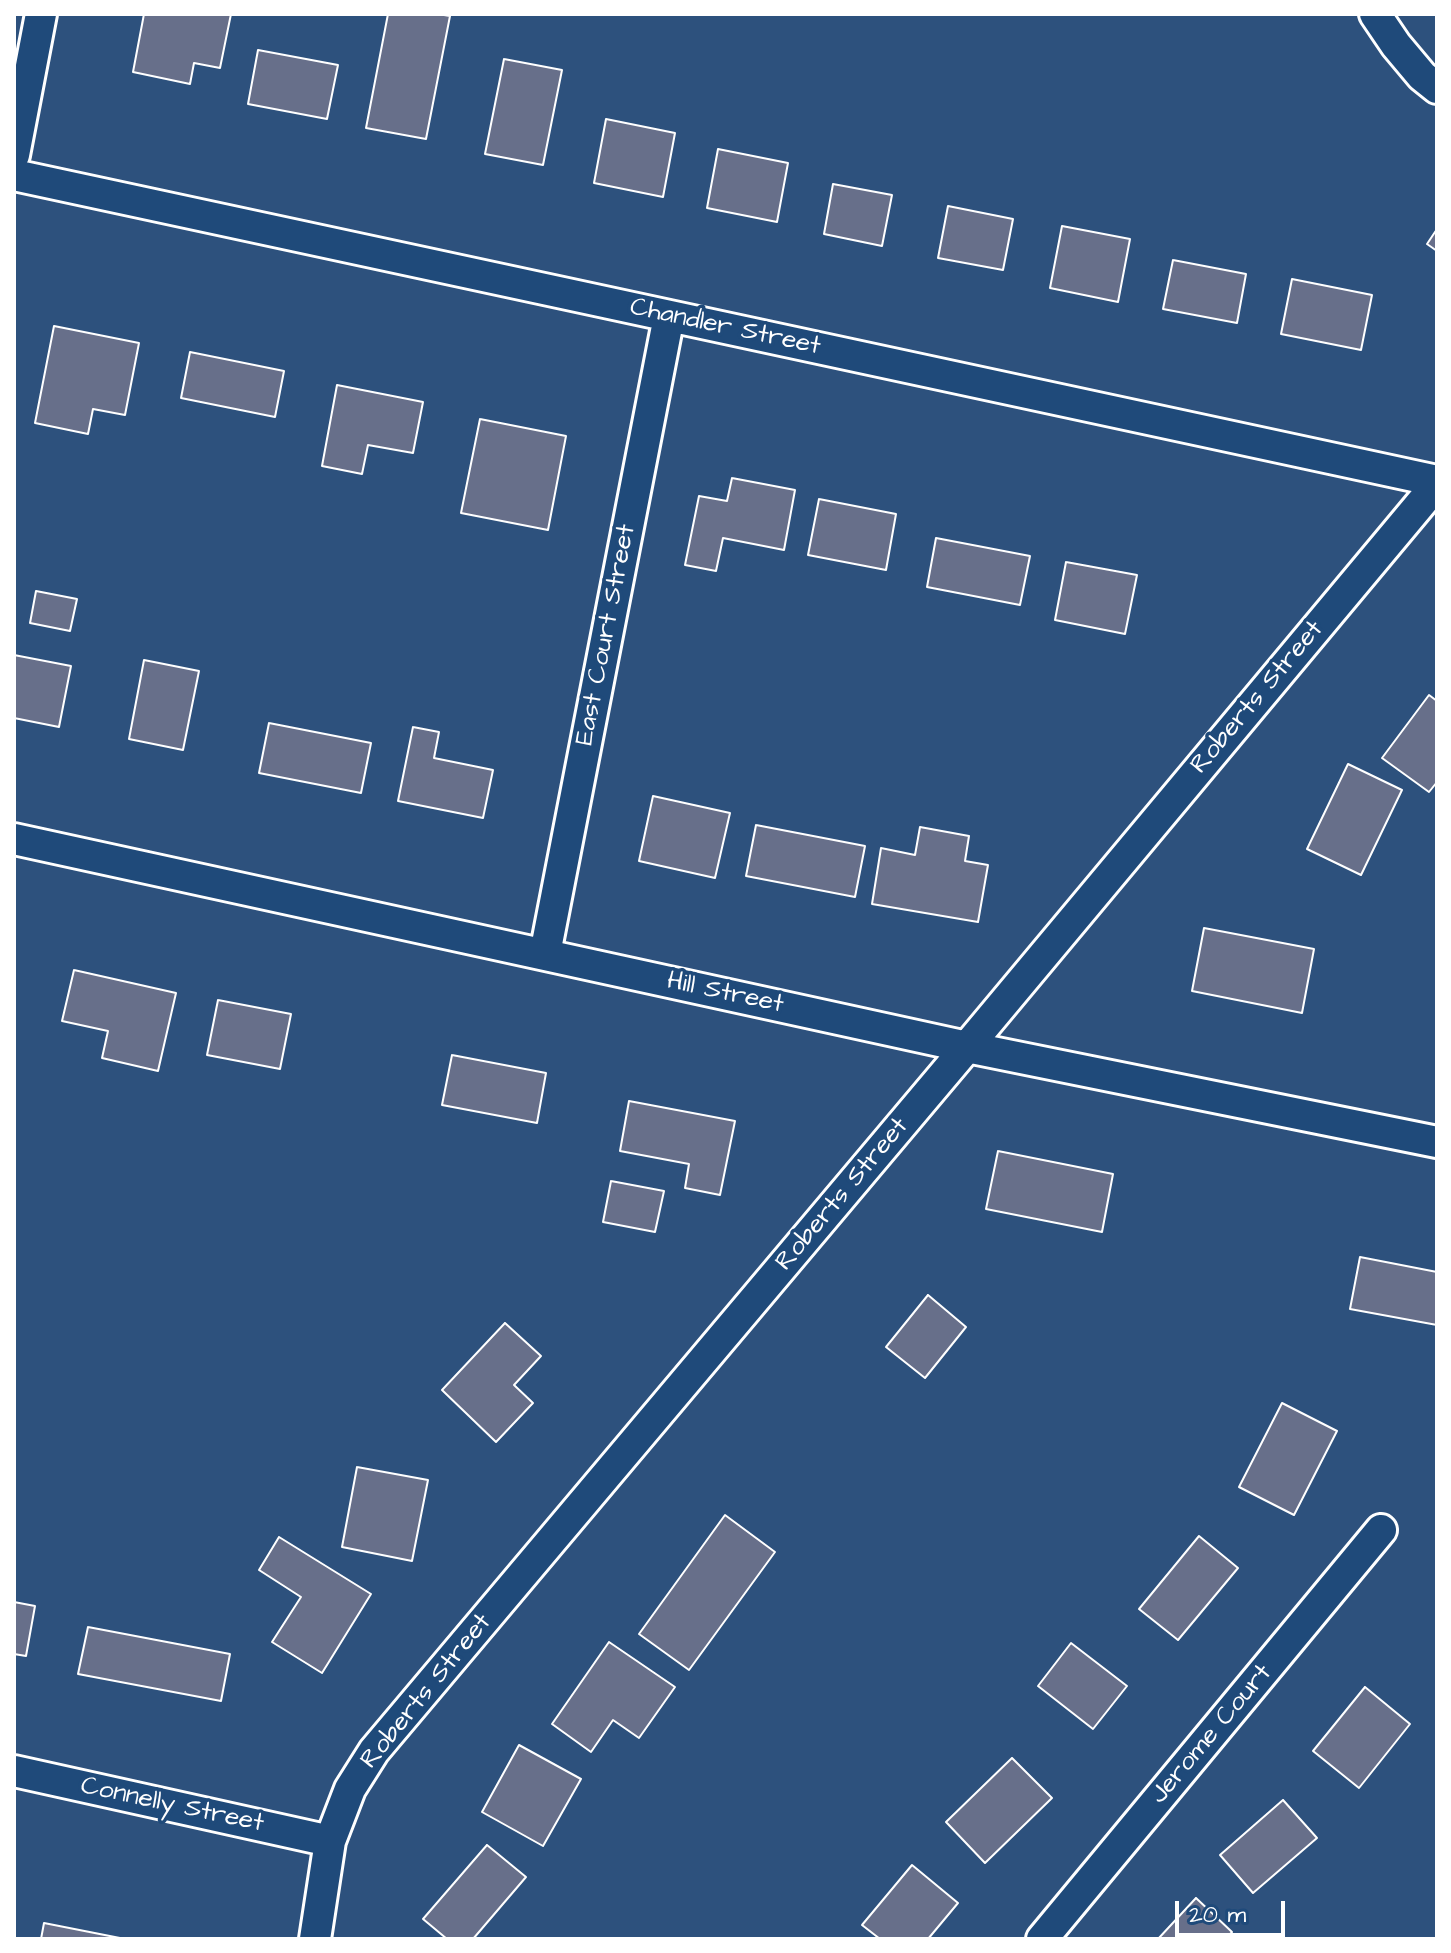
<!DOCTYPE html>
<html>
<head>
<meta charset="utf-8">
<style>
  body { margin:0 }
  #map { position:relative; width:1451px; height:1953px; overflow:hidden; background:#2d517d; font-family:"Architects Daughter",sans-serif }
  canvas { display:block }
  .frame { position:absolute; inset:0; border:16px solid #fff; pointer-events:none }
  .scale { position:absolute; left:1175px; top:1901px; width:110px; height:36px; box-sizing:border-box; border:4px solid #fff; border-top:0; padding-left:10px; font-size:24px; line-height:28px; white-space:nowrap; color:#fff; -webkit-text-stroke:6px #1f4a7a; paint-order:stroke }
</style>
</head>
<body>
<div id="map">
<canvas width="1451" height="1953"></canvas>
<div class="frame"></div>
<div class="scale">20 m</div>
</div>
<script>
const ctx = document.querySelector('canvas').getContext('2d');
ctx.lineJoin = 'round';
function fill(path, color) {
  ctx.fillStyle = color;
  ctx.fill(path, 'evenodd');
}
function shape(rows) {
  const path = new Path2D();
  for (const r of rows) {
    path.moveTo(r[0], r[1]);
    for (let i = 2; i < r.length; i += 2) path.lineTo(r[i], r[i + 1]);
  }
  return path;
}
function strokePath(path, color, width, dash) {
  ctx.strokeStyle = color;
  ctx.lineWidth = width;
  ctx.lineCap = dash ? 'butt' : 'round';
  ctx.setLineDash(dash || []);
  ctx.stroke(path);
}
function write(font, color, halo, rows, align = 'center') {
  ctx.font = font + ' "Architects Daughter",sans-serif';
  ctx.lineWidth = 7;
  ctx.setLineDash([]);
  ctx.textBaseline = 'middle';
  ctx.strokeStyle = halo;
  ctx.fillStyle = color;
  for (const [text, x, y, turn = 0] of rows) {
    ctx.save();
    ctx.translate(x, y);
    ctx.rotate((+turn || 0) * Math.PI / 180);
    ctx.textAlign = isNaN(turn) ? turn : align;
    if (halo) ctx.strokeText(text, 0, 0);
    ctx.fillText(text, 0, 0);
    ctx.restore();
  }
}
const building = shape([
  [144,14,231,14,220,68,194,63,190,84,133,72,144,14],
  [388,14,438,14,450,16,426,139,366,128,388,14],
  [258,50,338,65,327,119,248,104,258,50],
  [504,59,562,70,543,165,485,154,504,59],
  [606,119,675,133,663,197,594,183,606,119],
  [718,149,788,163,777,222,707,208,718,149],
  [833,184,892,195,882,246,824,234,833,184],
  [948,206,1013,219,1003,270,938,258,948,206],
  [1062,226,1130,239,1118,302,1050,288,1062,226],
  [1437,229,1437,251,1427,244,1437,229],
  [1173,260,1246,274,1237,323,1163,309,1173,260],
  [1292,279,1372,295,1361,350,1281,334,1292,279],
  [54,326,139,343,125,415,93,409,88,434,35,423,54,326],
  [190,352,284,371,275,417,181,398,190,352],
  [337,385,423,402,413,453,368,445,362,474,322,466,337,385],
  [480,419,566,436,548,530,461,513,480,419],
  [732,478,795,490,784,550,723,538,716,571,685,565,699,496,727,501,732,478],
  [819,499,896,514,886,570,808,555,819,499],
  [936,538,1030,556,1020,605,927,587,936,538],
  [1066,562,1137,575,1125,634,1055,620,1066,562],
  [36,591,77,599,70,631,30,623,36,591],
  [14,655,71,666,59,727,14,718,14,655],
  [144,660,199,671,183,750,129,739,144,660],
  [1429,695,1437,701,1437,782,1429,792,1382,758,1429,695],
  [269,723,371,743,361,793,259,773,269,723],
  [413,727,439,732,434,758,493,770,483,818,398,801,413,727],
  [1348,764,1402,790,1361,875,1307,849,1348,764],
  [653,796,730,813,715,878,639,861,653,796],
  [756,825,865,846,855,897,746,876,756,825],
  [920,827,969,836,965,861,988,865,978,922,872,904,881,848,915,855,920,827],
  [1204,928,1314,949,1302,1013,1192,991,1204,928],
  [74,970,176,993,158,1071,102,1058,108,1031,62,1021,74,970],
  [218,1000,291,1014,280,1069,207,1055,218,1000],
  [452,1055,546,1073,537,1123,442,1105,452,1055],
  [629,1101,735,1121,720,1195,685,1188,689,1164,620,1151,629,1101],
  [998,1151,1113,1174,1102,1232,986,1209,998,1151],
  [611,1181,664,1191,655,1232,603,1222,611,1181],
  [1360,1257,1437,1272,1437,1325,1350,1309,1360,1257],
  [928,1295,966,1327,925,1378,886,1347,928,1295],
  [505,1323,541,1356,514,1385,533,1403,496,1442,442,1390,505,1323],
  [1282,1403,1337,1431,1294,1515,1239,1487,1282,1403],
  [357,1467,428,1480,412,1561,342,1547,357,1467],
  [725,1515,775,1552,689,1670,639,1634,725,1515],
  [1199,1536,1238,1568,1178,1640,1139,1609,1199,1536],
  [279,1537,371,1594,322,1673,272,1642,301,1597,259,1570,279,1537],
  [14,1602,35,1606,26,1656,14,1654,14,1602],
  [88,1627,230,1654,221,1701,78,1674,88,1627],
  [609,1642,675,1687,639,1738,613,1720,591,1752,552,1724,609,1642],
  [1071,1643,1127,1686,1093,1729,1038,1686,1071,1643],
  [1365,1687,1410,1724,1359,1788,1313,1751,1365,1687],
  [519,1745,581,1779,543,1846,482,1812,519,1745],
  [1012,1758,1052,1798,985,1863,946,1822,1012,1758],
  [1283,1800,1317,1838,1253,1893,1220,1855,1283,1800],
  [487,1845,526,1877,473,1939,447,1939,423,1919,487,1845],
  [912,1865,958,1903,928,1939,880,1939,862,1925,912,1865],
  [1196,1898,1232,1932,1226,1939,1158,1939,1196,1898],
  [44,1923,125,1939,41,1939,44,1923]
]);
const minor = shape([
  [1375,14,1396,45,1422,76,1437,88],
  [14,155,41,14],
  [14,175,1437,481],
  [14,839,967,1047,1437,1142],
  [545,954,669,316],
  [14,1771,330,1841],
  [315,1939,330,1841,350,1789,374,1751,967,1047,1437,484],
  [1042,1939,1381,1530]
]);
const streetNames = [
  ["Chandler Street",725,328,12],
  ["East Court Street",607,635,-79],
  ["Roberts Street",1258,698,-50],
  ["Hill Street",725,994,12],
  ["Roberts Street",843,1195,-50],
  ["Roberts Street",427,1692,-51],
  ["Jerome Court",1212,1735,-50],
  ["Connelly Street",172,1806,12]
];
fill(building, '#676f8a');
strokePath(building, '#fff', 2);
strokePath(minor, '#fff', 36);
strokePath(minor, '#1f4a7a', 30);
write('26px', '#fff', '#1f4a7a', streetNames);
</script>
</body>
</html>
